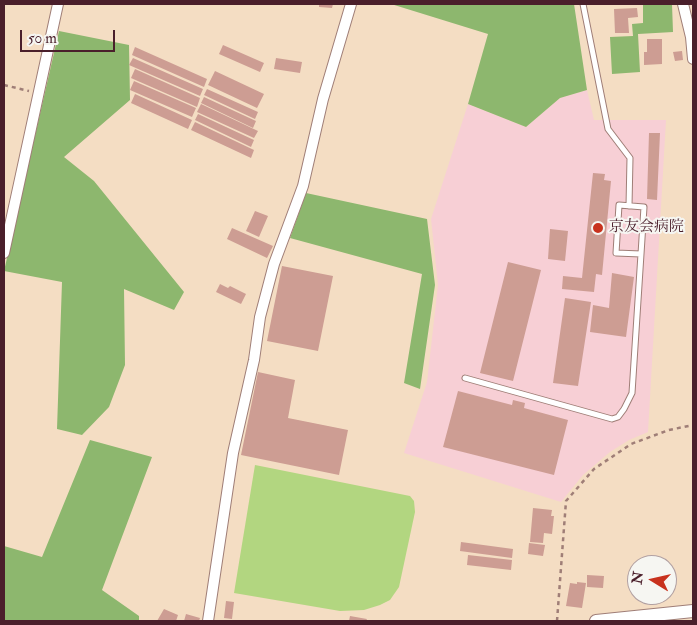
<!DOCTYPE html>
<html>
<head>
<meta charset="utf-8">
<style>
  body { margin:0 }
  #map { position:relative; width:697px; height:625px; overflow:hidden; background:#f4ddc3; font-family:"IM FELL Double Pica",serif }
  canvas { display:block }
  .frame { position:absolute; inset:0; border:5px solid #4a1f2b; pointer-events:none }
  .north { position:absolute; left:627px; top:555px; width:50px; height:50px; box-sizing:border-box; background:#f6f6f2; border:1px solid #b1a0a2; border-radius:50%; rotate:279deg; font-size:14px; font-weight:700; line-height:20px; text-align:center; color:#4a1f2b }
  .north::after { content:''; display:block; margin:auto; width:18px; height:22px; background:#c8321e; clip-path:polygon(50% 0,100% 100%,50% 72%,0 100%) }
  .scale { position:absolute; left:20px; top:30px; width:95px; height:22px; box-sizing:border-box; border:2px solid #4a1f2b; border-top:0; padding-left:6px; font-size:15px; line-height:18px; white-space:nowrap; color:#4a1f2b; -webkit-text-stroke:4px #f6f6f2; paint-order:stroke }
</style>
</head>
<body>
<div id="map">
<canvas width="697" height="625"></canvas>
<div class="frame"></div>
<div class="north">N</div>
<div class="scale">50 m</div>
</div>
<script>
const ctx = document.querySelector('canvas').getContext('2d');
ctx.lineJoin = 'round';
function fill(path, color) {
  ctx.fillStyle = color;
  ctx.fill(path, 'evenodd');
}
function shape(rows) {
  const path = new Path2D();
  for (const r of rows) {
    path.moveTo(r[0], r[1]);
    for (let i = 2; i < r.length; i += 2) path.lineTo(r[i], r[i + 1]);
  }
  return path;
}
function strokePath(path, color, width, dash) {
  ctx.strokeStyle = color;
  ctx.lineWidth = width;
  ctx.lineCap = dash ? 'butt' : 'round';
  ctx.setLineDash(dash || []);
  ctx.stroke(path);
}
function write(font, color, halo, rows, align = 'center') {
  ctx.font = font + ' "IM FELL Double Pica","Noto Serif JP",serif';
  ctx.lineWidth = 4;
  ctx.setLineDash([]);
  ctx.textBaseline = 'middle';
  ctx.strokeStyle = halo;
  ctx.fillStyle = color;
  for (const [text, x, y, turn = 0] of rows) {
    ctx.save();
    ctx.translate(x, y);
    ctx.rotate((+turn || 0) * Math.PI / 180);
    ctx.textAlign = isNaN(turn) ? turn : align;
    if (halo) ctx.strokeText(text, 0, 0);
    ctx.fillText(text, 0, 0);
    ctx.restore();
  }
}
const built = shape([
  [587,90,594,120,666,120,648,432,629,440,610,452,583,475,561,502,404,453,427,382,438,285,431,219,468,104,526,127,560,98]
]);
const green = shape([
  [255,465,410,496,414,501,415,512,399,587,390,600,380,605,364,610,340,611,234,593]
]);
const forest = shape([
  [391,4,574,4,587,90,560,98,526,127,468,104,488,34],
  [643,4,672,4,673,32,638,34,640,72,612,74,610,37,633,36,632,24,643,23],
  [59,31,129,45,130,100,64,157,94,181,184,292,174,310,124,289,125,365,109,407,82,435,57,429,62,282,4,271],
  [306,193,427,219,435,285,420,389,404,383,422,274,290,238],
  [90,440,152,457,102,590,139,616,139,621,4,621,4,546,42,557]
]);
const building = shape([
  [319,4,333,4,332,8,319,7],
  [637,8,638,17,628,18,629,33,615,33,614,9],
  [647,39,662,39,662,64,644,65,644,52,647,52],
  [223,45,264,63,260,72,219,54],
  [135,47,207,79,204,87,132,55],
  [682,51,683,60,675,61,673,52],
  [133,58,203,89,200,96,129,65],
  [276,58,302,62,300,73,274,69],
  [135,69,200,98,197,107,131,78],
  [215,71,264,94,257,108,208,85],
  [134,81,196,108,192,117,130,90],
  [207,89,258,112,255,119,204,95],
  [135,94,192,120,188,129,131,103],
  [204,97,256,121,253,128,201,103],
  [201,104,258,131,254,138,197,112],
  [198,114,254,140,251,147,195,120],
  [195,122,254,150,251,158,191,130],
  [649,133,660,133,657,200,647,199],
  [593,173,605,174,604,180,611,181,602,275,596,274,594,292,562,289,563,276,582,278],
  [255,211,268,216,259,237,246,231],
  [232,228,273,246,267,258,227,239],
  [550,229,568,231,565,261,548,259],
  [508,262,541,270,513,381,480,373],
  [282,266,333,276,318,351,267,341],
  [612,273,634,277,626,337,590,332,593,305,609,308],
  [220,284,228,288,230,286,246,294,241,304,216,292],
  [565,298,591,302,578,386,553,383],
  [258,372,295,380,288,418,348,430,339,475,241,455],
  [458,391,512,405,513,400,525,403,524,408,568,420,554,475,443,447],
  [533,508,552,510,551,516,554,516,552,534,544,533,543,543,530,542],
  [461,542,513,549,512,558,460,551],
  [529,543,545,545,543,556,528,554],
  [468,555,512,560,511,570,467,565],
  [587,575,604,576,603,588,587,587],
  [577,582,586,583,582,608,566,606,570,583,577,584],
  [226,601,234,602,232,619,224,618],
  [164,609,178,615,176,621,157,621],
  [186,614,200,618,199,621,184,621],
  [350,616,367,619,366,621,349,621]
]);
const path = shape([
  [4,85,29,91],
  [557,621,566,501,594,469,631,444,669,430,693,425]
]);
const service = shape([
  [583,4,608,129,630,158,629,206],
  [619,205,644,207,641,254,616,253,619,205],
  [465,378,612,419,618,417,624,409,632,393,641,254]
]);
const minor = shape([
  [683,4,691,37,693,59],
  [4,253,58,4],
  [208,621,233,453,254,360,260,317,274,264,303,186,323,99,351,4]
]);
const tertiary = shape([
  [596,621,693,611]
]);
const markers = [
  [598,228,6,"#c8321e"]
];
const poiNames = [
  ["京友会病院",609,228]
];
fill(built, '#f7cfd5');
fill(green, '#b2d680');
fill(forest, '#8db76e');
fill(building, '#cd9d93');
strokePath(service, '#9f7e77', 7);
strokePath(minor, '#9f7e77', 12);
strokePath(tertiary, '#9f7e77', 14);
strokePath(path, '#9f7e77', 2.5, [4, 4]);
strokePath(service, '#fff', 5);
strokePath(minor, '#fff', 10);
strokePath(tertiary, '#fff', 12);
for (const [x, y, r, color] of markers) {
  const dot = new Path2D();
  dot.arc(x, y, r, 0, 2 * Math.PI);
  ctx.fillStyle = color;
  ctx.fill(dot);
  strokePath(dot, '#f6f6f2', 2);
}
write('15px', '#4a1f2b', '#f6f6f2', poiNames, 'left');
</script>
</body>
</html>
